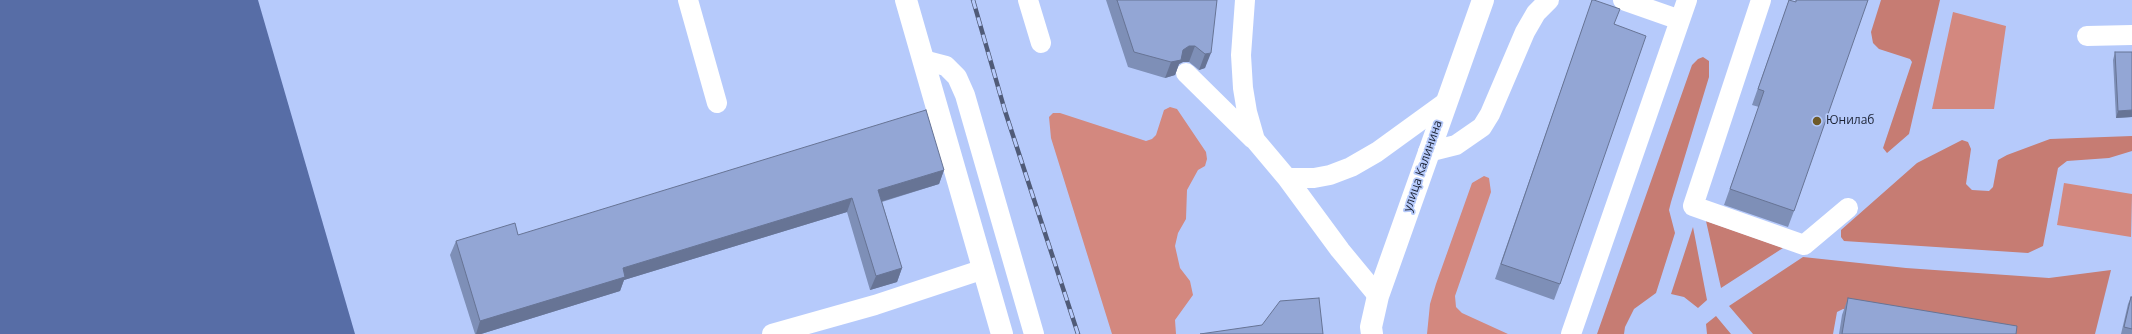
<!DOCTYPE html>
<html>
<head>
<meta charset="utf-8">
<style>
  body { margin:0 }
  canvas { display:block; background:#b6cafb }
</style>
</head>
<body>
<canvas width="2132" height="334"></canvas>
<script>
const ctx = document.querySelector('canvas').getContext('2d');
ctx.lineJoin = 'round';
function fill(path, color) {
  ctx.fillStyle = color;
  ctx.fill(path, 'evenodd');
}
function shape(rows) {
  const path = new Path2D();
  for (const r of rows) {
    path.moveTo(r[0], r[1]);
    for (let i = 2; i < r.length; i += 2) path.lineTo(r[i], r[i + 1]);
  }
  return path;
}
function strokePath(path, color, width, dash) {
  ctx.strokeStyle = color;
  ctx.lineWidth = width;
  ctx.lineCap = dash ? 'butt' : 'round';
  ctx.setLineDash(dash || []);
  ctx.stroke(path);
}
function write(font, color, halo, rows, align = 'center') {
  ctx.font = font + ' "Open Sans",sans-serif';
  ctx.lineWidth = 3.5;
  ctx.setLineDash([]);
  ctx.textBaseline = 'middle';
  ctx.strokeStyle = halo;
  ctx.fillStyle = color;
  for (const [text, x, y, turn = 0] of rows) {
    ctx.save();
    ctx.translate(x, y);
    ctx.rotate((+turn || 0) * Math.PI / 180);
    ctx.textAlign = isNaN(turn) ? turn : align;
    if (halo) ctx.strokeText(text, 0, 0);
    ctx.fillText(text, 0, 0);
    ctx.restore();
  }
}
const green = shape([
  [1953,12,2006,26,1994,109,1932,109],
  [1170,107,1177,109,1206,152,1207,159,1205,166,1198,170,1187,190,1186,219,1178,233,1175,246,1180,268,1190,281,1193,295,1175,320,1176,334,1112,334,1051,138,1049,117,1053,113,1060,113,1146,141,1152,139,1156,135,1164,110],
  [1484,176,1489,178,1491,192,1455,296,1456,307,1462,313,1508,334,1427,334,1430,304,1436,284,1472,183],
  [2064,183,2132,194,2131,237,2057,225]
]);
const forest = shape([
  [1881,0,1940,0,1909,134,1887,153,1883,148,1912,62,1910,59,1879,49,1873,43,1871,32],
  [1703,57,1709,61,1709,77,1671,202,1669,210,1675,233,1656,293,1634,309,1625,327,1624,334,1597,334,1692,65,1698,59],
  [2132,136,2132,151,2109,158,2067,161,2058,168,2043,246,2028,253,1844,241,1841,237,1841,230,1917,163,1962,140,1968,142,1971,149,1966,184,1972,190,1989,191,1993,187,1998,160,2007,155,2050,139],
  [1706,221,1783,248,1721,288],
  [1693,227,1707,300,1698,308,1684,297,1671,294],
  [1803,257,1906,268,2049,278,2111,270,2095,334,1995,334,1843,309,1837,312,1833,334,1753,334,1729,306],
  [1716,316,1731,334,1707,334,1706,324]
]);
const water = shape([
  [0,0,258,0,355,334,0,334]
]);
const service = shape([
  [688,0,717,103],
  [1028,0,1041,43],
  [1245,0,1241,55,1243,88,1247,112,1255,140,1287,178,1340,250,1378,296],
  [1623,0,1680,20],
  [1761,0,1693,206,1804,245,1848,208],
  [2087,36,2132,35],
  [923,60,946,66,957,77,965,95,1034,334],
  [1186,73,1253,139],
  [1428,152,1456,145,1482,127,1490,114,1525,32,1536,13,1549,0],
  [1287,178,1314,178,1330,175,1351,167,1377,152,1446,102],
  [772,334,875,305,984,269],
  [1571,334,1687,0]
]);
const minor = shape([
  [906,0,1002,334]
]);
const primary = shape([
  [1372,334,1371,327,1378,296,1483,0]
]);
const rail = shape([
  [973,0,1005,111,1078,334]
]);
const wall = shape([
  [1106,0,1217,0,1205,68,1199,70,1189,62,1183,62,1179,64,1175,75,1165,78,1128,67],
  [1789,0,1794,211,1788,227,1724,205,1759,107,1752,105],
  [1587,15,1615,24,1560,284,1554,300,1495,279],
  [2115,52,2132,117,2116,118,2113,60],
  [944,170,939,184,882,202,902,268,897,282,870,290,847,212,624,280,620,291,481,334,475,334,450,255,456,241,518,235],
  [2131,297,2132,297,2132,334,2121,334,2128,304],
  [1848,298,2016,334,1839,334,1842,315]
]);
const shadedWall = shape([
  [1189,46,1195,46,1189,62,1183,62,1179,64,1175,75,1165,78,1171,62,1183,50],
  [1211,53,1205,68,1199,70,1205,54],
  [2132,110,2132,117,2116,118,2118,111],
  [944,170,939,184,873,204,878,190],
  [852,198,847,212,624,280,620,291,481,334,476,334,480,321,623,268],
  [902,268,897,282,870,290,876,276]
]);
const building = shape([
  [1117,0,1217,0,1211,53,1205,54,1195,46,1189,46,1183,50,1181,60,1171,62,1134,52,1117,0],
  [1592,0,1594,0,1620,9,1614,24,1646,36,1560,284,1501,264,1592,0],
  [1789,0,1796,2,1796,0,1868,0,1794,211,1730,189,1764,91,1758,89,1789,0],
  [2115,52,2132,52,2132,110,2118,111,2115,52],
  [926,110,944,170,878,190,902,268,876,276,852,198,623,268,625,277,480,321,456,241,515,223,518,235,926,110],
  [2131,297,2132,297,2132,329,2124,327,2131,297],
  [1319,298,1323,334,1200,334,1262,325,1280,301,1319,298],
  [1848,298,2017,326,2016,334,1842,334,1848,298]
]);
const markers = [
  [1817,121,5,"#6e5a29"]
];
const poiNames = [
  ["Юнилаб",1826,121]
];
const streetNames = [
  ["улица Калинина",1423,166,-71]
];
fill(green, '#d3887f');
fill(forest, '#c67c73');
fill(water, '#576da6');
strokePath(service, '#fff', 20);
strokePath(minor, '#fff', 22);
strokePath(primary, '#fff', 22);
strokePath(rail, '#505b78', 4.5);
strokePath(rail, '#b6cafb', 3, [9]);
fill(wall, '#7e8fb7');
fill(shadedWall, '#677495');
fill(building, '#93a6d5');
strokePath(building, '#677495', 1);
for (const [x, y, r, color] of markers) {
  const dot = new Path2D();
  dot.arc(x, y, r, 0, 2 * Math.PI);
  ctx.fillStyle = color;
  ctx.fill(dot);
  strokePath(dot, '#b6cafb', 1.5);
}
write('12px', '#1b2234', '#b6cafb', poiNames, 'left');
write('12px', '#1b2234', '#b6cafb', streetNames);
</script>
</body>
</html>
